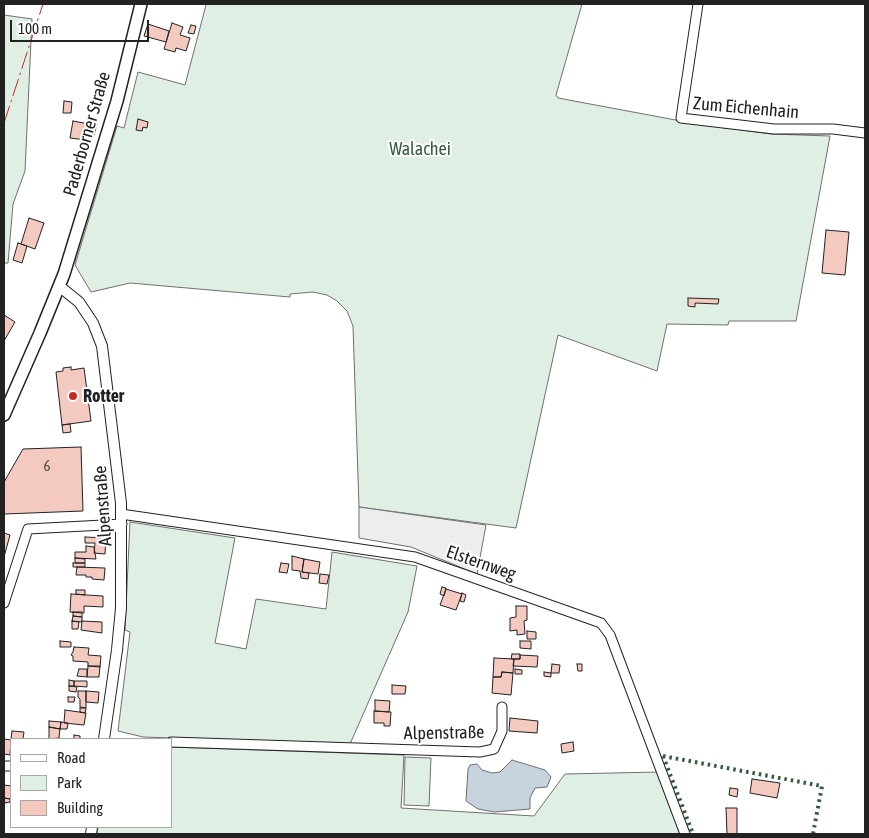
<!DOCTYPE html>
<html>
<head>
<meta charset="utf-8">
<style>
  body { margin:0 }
  #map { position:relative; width:869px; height:838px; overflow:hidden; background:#fff; font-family:"Asap Condensed",sans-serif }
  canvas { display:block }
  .frame { position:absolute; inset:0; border:5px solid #222; pointer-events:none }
  .legend { position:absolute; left:10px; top:738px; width:162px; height:90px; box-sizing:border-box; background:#fff; border:1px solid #a7a7a7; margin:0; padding:6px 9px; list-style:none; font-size:15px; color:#222 }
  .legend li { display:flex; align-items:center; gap:10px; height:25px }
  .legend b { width:25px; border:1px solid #a7a7a7 }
  .scale { position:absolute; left:10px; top:20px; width:139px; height:22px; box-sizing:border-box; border:2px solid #222; border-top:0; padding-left:6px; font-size:15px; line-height:18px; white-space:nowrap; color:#222; -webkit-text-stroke:4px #fff; paint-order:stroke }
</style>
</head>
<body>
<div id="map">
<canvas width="869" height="838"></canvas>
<div class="frame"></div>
<ul class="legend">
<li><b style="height:6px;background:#fff"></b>Road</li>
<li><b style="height:14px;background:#e0efe3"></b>Park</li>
<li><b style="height:14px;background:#f3c9c0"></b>Building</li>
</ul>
<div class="scale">100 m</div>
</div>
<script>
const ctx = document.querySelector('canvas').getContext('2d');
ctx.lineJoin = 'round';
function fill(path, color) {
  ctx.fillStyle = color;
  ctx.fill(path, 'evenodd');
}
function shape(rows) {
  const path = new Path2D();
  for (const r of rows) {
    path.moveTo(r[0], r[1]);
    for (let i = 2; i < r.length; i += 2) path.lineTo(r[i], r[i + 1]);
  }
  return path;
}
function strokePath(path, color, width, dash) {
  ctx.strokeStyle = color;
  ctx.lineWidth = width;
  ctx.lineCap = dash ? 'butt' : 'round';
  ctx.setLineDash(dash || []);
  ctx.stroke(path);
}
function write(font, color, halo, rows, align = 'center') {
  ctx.font = font + ' "Asap Condensed",sans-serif';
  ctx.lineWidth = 4;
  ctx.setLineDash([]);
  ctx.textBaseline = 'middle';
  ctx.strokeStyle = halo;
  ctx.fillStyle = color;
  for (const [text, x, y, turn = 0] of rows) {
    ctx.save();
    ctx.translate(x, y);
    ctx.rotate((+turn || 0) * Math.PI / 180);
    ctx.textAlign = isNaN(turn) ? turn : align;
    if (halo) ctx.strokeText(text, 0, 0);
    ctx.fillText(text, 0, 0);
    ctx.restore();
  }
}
const green = shape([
  [203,4,582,4,556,95,558,98,697,124,771,134,830,136,796,321,729,321,728,325,667,324,657,371,558,335,516,528,359,507,353,326,347,311,337,301,327,295,313,292,290,294,290,297,130,283,91,292,75,265,117,126,124,128,138,72,185,85,206,5,203,4],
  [4,15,32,19,25,171,13,204,8,263,4,263,4,15],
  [130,522,235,538,215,643,246,649,256,599,326,609,332,552,417,566,408,612,350,744,143,737,118,731,130,632,125,630,130,522],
  [171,747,404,755,401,808,534,816,565,774,659,772,682,834,97,834,98,827,171,827,171,747],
  [405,757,431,758,429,806,404,805,405,757]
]);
const parking = shape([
  [359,507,486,525,477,574,411,547,359,538,359,507]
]);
const water = shape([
  [512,760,545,770,551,777,547,787,535,788,530,798,530,809,494,812,478,809,466,801,468,769,470,765,477,764,482,770,492,773,500,772,512,760]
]);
const building = shape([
  [172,23,183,27,180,35,190,38,186,51,176,48,175,52,164,49,172,23],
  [148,24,169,31,166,42,144,36,148,24],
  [191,25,196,26,194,34,188,33,191,25],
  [64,101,72,102,71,113,63,113,64,101],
  [138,119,148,122,147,128,143,127,142,131,136,130,138,119],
  [73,121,89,124,89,121,97,124,94,135,87,133,86,140,70,138,73,121],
  [29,218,44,223,35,249,21,244,29,218],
  [826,230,849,232,845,275,822,273,826,230],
  [18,243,27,246,22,263,13,260,18,243],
  [688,298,719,299,718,304,695,303,695,307,688,306,688,298],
  [4,315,15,322,4,341,4,315],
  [71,367,71,370,84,368,91,421,62,425,56,372,63,371,63,368,71,367],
  [70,424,71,432,63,433,62,425,70,424],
  [81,447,83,511,4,514,4,482,23,449,81,447],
  [4,533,10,535,4,557,4,533],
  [85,537,106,538,105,554,94,553,95,543,85,543,85,537],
  [86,546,94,547,96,559,75,558,75,552,86,552,86,546],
  [292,556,304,559,302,572,309,573,308,579,301,578,300,571,292,570,292,556],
  [75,558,85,559,85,563,75,563,75,558],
  [304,559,320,562,318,574,302,572,304,559],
  [73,563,85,563,85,567,73,567,73,563],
  [281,563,289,564,287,573,279,572,281,563],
  [77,567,105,568,104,580,92,579,92,577,86,577,86,575,76,575,77,567],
  [320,574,329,575,327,584,319,583,320,574],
  [442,587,446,588,444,596,440,594,442,587],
  [446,589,462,594,456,610,440,605,446,589],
  [76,590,85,590,85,595,76,594,76,590],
  [462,593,466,595,464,602,460,601,462,593],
  [71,594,103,596,103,607,84,606,84,613,70,612,71,594],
  [516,606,527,606,527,620,524,621,525,634,517,635,517,630,510,631,510,618,516,617,516,606],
  [73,612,82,612,82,617,73,616,73,612],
  [73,616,82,617,82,622,72,621,73,616],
  [72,621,79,622,78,629,72,629,72,621],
  [82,621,102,622,102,633,81,630,82,621],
  [527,631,536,632,536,639,527,639,527,631],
  [60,641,71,642,71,647,60,647,60,641],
  [520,641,531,641,531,649,520,648,520,641],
  [74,647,89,648,88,655,101,656,100,667,88,666,88,662,73,661,73,656,71,655,73,652,74,647],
  [512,654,520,654,520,659,511,659,512,654],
  [520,655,538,656,537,667,513,666,514,659,520,659,520,655],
  [494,658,514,659,513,673,502,672,501,677,493,677,494,658],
  [552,664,560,665,559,673,551,673,552,664],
  [577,664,582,664,582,671,578,671,577,664],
  [88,666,100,666,99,677,87,677,88,666],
  [79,669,87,669,87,677,77,676,79,669],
  [515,669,522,670,522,674,515,674,515,669],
  [502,672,513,673,511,695,492,693,493,677,501,677,502,672],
  [544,672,551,673,551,677,544,676,544,672],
  [69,680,74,681,74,686,69,686,69,680],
  [74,681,87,681,87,687,74,686,74,681],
  [392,685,406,686,405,694,392,694,392,685],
  [69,686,77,687,76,692,69,691,69,686],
  [78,691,86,691,86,708,80,707,80,699,78,697,78,691],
  [86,691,99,692,98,703,86,702,86,691],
  [68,697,75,697,74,702,68,702,68,697],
  [375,700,390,701,389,712,375,711,375,700],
  [80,708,86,708,85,713,80,712,80,708],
  [65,710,86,713,84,725,64,723,65,710],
  [374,711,391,712,390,726,384,726,384,723,374,723,374,711],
  [510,718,538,721,537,733,509,731,510,718],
  [49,721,61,722,60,729,49,727,49,721],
  [61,722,68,723,67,729,60,729,61,722],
  [49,727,60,729,59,738,49,739,49,727],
  [12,731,24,732,23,739,11,739,12,731],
  [74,735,80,736,80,739,74,739,74,735],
  [4,739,11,740,10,755,4,754,4,739],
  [573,742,574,751,562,753,561,744,573,742],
  [752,779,780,783,777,798,750,793,752,779],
  [4,785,11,786,11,799,4,798,4,785],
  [730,788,738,789,737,797,729,795,730,788],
  [4,798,10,799,10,802,5,803,4,798],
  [726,808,737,808,737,834,727,834,726,808]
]);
const minor = shape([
  [698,4,681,118,774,129,833,129,865,133],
  [121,514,415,557,601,623,610,635,685,834],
  [4,603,28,529,122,524],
  [171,742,480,752,494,749,502,731,502,707],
  [4,766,11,766]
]);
const tertiary = shape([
  [59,286,79,302,93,323,102,346,121,503,121,608,117,650,104,739],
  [91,834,92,827]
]);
const secondary = shape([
  [4,415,40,333,64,274,117,101,141,4]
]);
const hedge = shape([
  [663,756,822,786,813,834],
  [663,756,693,834]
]);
const power = shape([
  [4,123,43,4]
]);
const markers = [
  [73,396,5,"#c62828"]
];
const numberNames = [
  ["6",47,466]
];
const streetNames = [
  ["Zum Eichenhain",746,108,5],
  ["Paderborner Straße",87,134,-74],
  ["Alpenstraße",103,506,-94],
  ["Elsternweg",481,563,19],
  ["Alpenstraße",444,733,-1]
];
const parkNames = [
  ["Walachei",420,149]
];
const poiNames = [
  ["Rotter",83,396]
];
fill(green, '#e0efe3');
strokePath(green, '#6f6f6f', 1);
fill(parking, '#ededed');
strokePath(parking, '#6f6f6f', 1);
fill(water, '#c7d3dd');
strokePath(water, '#6f6f6f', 1);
fill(building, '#f3c9c0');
strokePath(building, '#222', 1);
strokePath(minor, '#222', 11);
strokePath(tertiary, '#222', 12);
strokePath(secondary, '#222', 14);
strokePath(minor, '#fff', 9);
strokePath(tertiary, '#fff', 10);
strokePath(secondary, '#fff', 11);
strokePath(hedge, '#2f5e38', 4, [2.5, 4]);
strokePath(power, '#c62828', 1, [18, 4, 2.5, 4]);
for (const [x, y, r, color] of markers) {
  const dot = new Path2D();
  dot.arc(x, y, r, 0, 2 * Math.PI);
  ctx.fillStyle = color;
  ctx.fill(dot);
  strokePath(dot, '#fff', 2);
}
write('15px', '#564c4a', null, numberNames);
write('18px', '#222', '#fff', streetNames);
write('18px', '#2f5e38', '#fff', parkNames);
write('bold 18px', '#222', '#fff', poiNames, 'left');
</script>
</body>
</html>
